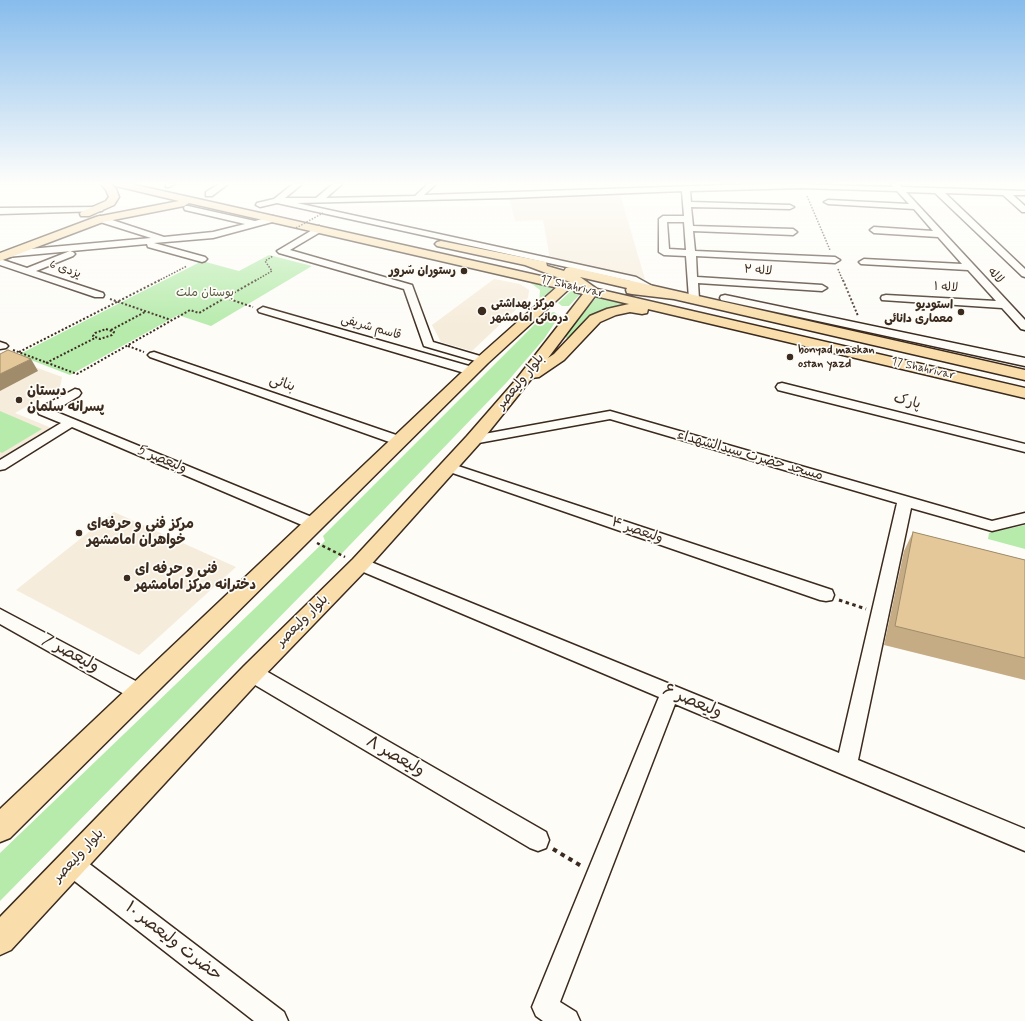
<!DOCTYPE html>
<html>
<head>
<meta charset="utf-8">
<style>
  body { margin:0 }
  canvas { display:block; background:#fdfcf7 }
</style>
</head>
<body>
<canvas width="1025" height="1021"></canvas>
<script>
const ctx = document.querySelector('canvas').getContext('2d');
ctx.lineJoin = 'round';
function fill(path, color) {
  ctx.fillStyle = color;
  ctx.fill(path, 'evenodd');
}
function shape(rows) {
  const path = new Path2D();
  for (const r of rows) {
    path.moveTo(r[0], r[1]);
    for (let i = 2; i < r.length; i += 2) path.lineTo(r[i], r[i + 1]);
  }
  return path;
}
function strokePath(path, color, width, dash) {
  ctx.strokeStyle = color;
  ctx.lineWidth = width;
  ctx.lineCap = dash ? 'butt' : 'round';
  ctx.setLineDash(dash || []);
  ctx.stroke(path);
}
function write(font, color, halo, rows, align = 'center') {
  ctx.font = font + ' Mynerve,"Playpen Sans Arabic",sans-serif';
  ctx.lineWidth = 3.5;
  ctx.setLineDash([]);
  ctx.textBaseline = 'middle';
  ctx.strokeStyle = halo;
  ctx.fillStyle = color;
  for (const [text, x, y, turn = 0] of rows) {
    ctx.save();
    ctx.translate(x, y);
    ctx.rotate((+turn || 0) * Math.PI / 180);
    ctx.textAlign = isNaN(turn) ? turn : align;
    if (halo) ctx.strokeText(text, 0, 0);
    ctx.fillText(text, 0, 0);
    ctx.restore();
  }
}
const built = shape([
  [620,194,645,279,550,259,543,220,515,221,509,198],
  [494,279,520,284,529,290,528,298,472,351,441,342,432,325],
  [13,359,62,377,60,387,15,413,54,429,0,461,0,365],
  [114,512,236,567,139,655,16,590]
]);
const green = shape([
  [269,255,312,266,211,326,178,315,70,375,18,355,202,261,239,271],
  [524,278,555,286,539,304,540,290],
  [577,290,582,292,569,306,562,306,558,303,571,291],
  [598,296,652,308,629,305,611,308,593,315,567,338,564,336,563,334],
  [554,312,560,316,556,321,544,339,507,382,321,575,0,901,0,853,325,541,323,536,545,314],
  [0,411,42,429,2,453,0,452],
  [1025,525,1025,549,988,539,989,533]
]);
const pathFar4 = shape([
  [807,196,830,250],
  [838,269,843,281],
  [158,281,187,266],
  [255,281,272,271,265,261,273,256]
]);
const pathFar3 = shape([
  [843,280,858,316],
  [226,298,253,307],
  [110,299,171,320],
  [106,329,114,332,112,335,100,339,93,336,95,333,106,329],
  [111,330,145,312],
  [128,346,144,352],
  [13,350,77,374,190,310,199,313,256,280],
  [19,352,160,280],
  [46,363,95,338]
]);
const pathFar2 = shape([
  [317,543,345,557]
]);
const pathFar1 = shape([
  [839,600,866,609]
]);
const path = shape([
  [553,849,583,867]
]);
const minor = shape([
  [166,184,175,184,169,187,166,187,166,184],
  [219,184,228,184,212,196,206,196,206,192,219,184],
  [293,184,302,184,285,198,316,198,333,184,342,184,326,198,415,196,428,184,436,184,424,195,726,185,793,184,893,187,891,184,899,184,902,187,1025,191,1025,195,1013,195,1025,206,1025,212,1022,212,1003,195,945,193,1025,269,1025,277,1022,276,935,193,906,192,1025,320,1025,330,1021,329,1002,308,882,300,881,298,882,296,886,295,996,301,968,270,861,264,859,262,864,259,962,264,938,237,874,233,870,230,874,227,933,231,914,209,828,204,824,202,828,200,909,204,897,191,802,188,690,191,691,202,790,205,794,207,790,209,691,207,693,226,793,229,797,232,793,235,693,231,695,251,835,257,840,260,835,263,696,256,697,277,822,285,827,288,822,291,698,283,699,299,694,302,689,299,686,256,664,255,659,252,659,219,663,216,684,216,682,191,508,198,297,203,636,277,654,287,655,289,654,291,650,292,630,281,277,203,260,207,256,205,257,203,274,199,293,184],
  [667,222,684,222,686,250,669,249,667,222],
  [185,206,188,206,255,221,273,216,277,219,276,221,213,238,154,243,205,257,207,259,205,261,202,262,148,247,147,244,7,257,2,254,7,251,151,238,97,221,96,219,97,217,100,216,164,237,213,232,245,224,185,210,184,208,185,206],
  [99,207,103,209,102,211,0,214,0,208,99,207],
  [319,226,323,229,322,231,290,250,412,285,433,342,487,358,489,360,487,362,479,362,424,346,404,289,279,253,277,251,319,226],
  [70,251,73,252,75,254,73,256,36,271,103,293,104,295,103,297,95,297,0,265,0,259,27,268,70,251],
  [725,295,1025,358,1025,366,721,300,720,298,721,296,725,295],
  [263,307,476,368,478,371,476,374,472,375,468,374,259,312,258,310,263,307],
  [0,342,6,344,8,346,6,348,0,349,0,342],
  [154,352,405,438,407,441,405,444,400,445,395,444,150,357,148,355,150,353,154,352],
  [782,383,1025,444,1025,452,778,390,776,387,778,384,782,383],
  [75,389,79,390,81,393,79,396,54,411,319,520,322,524,319,528,314,529,309,528,72,427,5,469,0,470,0,460,61,423,39,414,38,411,39,408,75,389],
  [610,411,992,521,1025,513,1025,523,992,531,911,508,858,760,1025,829,1025,851,675,704,560,1002,576,1012,580,1021,543,1021,536,1016,532,1007,659,697,354,568,352,564,354,560,360,558,366,560,839,753,897,503,610,419,473,444,468,443,466,440,468,437,473,436,610,411],
  [449,463,832,590,834,595,832,600,826,601,820,600,444,470,442,467,444,464,449,463],
  [0,609,147,687,150,693,147,699,140,701,133,699,0,624,0,609],
  [252,665,259,667,546,832,549,840,546,848,538,851,530,848,245,679,243,673,245,667,252,665],
  [71,853,79,856,284,1012,288,1021,254,1021,63,872,60,864,63,856,71,853]
]);
const major = shape([
  [101,184,111,184,116,189,119,197,114,205,89,216,81,216,80,214,81,212,106,201,109,197,106,190,101,184],
  [114,184,131,184,554,279,558,280,559,284,570,282,525,265,437,246,435,244,437,242,441,241,546,262,547,266,564,271,566,268,570,267,1025,370,1025,380,674,299,632,294,627,293,626,290,627,288,580,277,597,289,1025,388,1025,398,648,309,647,313,642,314,630,312,616,315,600,322,564,360,539,377,532,378,479,444,367,569,260,680,11,950,0,955,0,917,244,666,353,559,467,436,515,381,583,294,575,292,574,289,569,289,488,363,10,838,0,842,0,809,478,357,558,286,554,287,189,203,184,206,103,222,0,261,0,253,96,217,179,201,116,186,114,184],
  [595,296,629,304,607,309,590,316,554,354,548,358,595,296]
]);
const pathBridge = shape([
  [296,228,323,213]
]);
const wall = shape([
  [913,532,1025,560,1025,680,884,645,904,551]
]);
const shadedWall = shape([
  [31,359,38,371,0,391,0,374]
]);
const building = shape([
  [8,350,31,359,0,374,0,354,8,350],
  [913,532,1025,560,1025,658,895,626,913,532]
]);
const markers = [
  [464,271,4,"#3b2a1e"],
  [482,311,5,"#3b2a1e"],
  [961,312,4,"#3b2a1e"],
  [790,357,4,"#3b2a1e"],
  [19,400,4,"#3b2a1e"],
  [79,533,4,"#3b2a1e"],
  [127,578,4,"#3b2a1e"]
];
const farStreetnames = [
  ["یزدی 6",65,270,19],
  ["لاله ۲",758,271,4],
  ["لاله",995,276,48],
  ["17 Shahrivar",572,287,13],
  ["لاله ۱",946,288,3],
  ["قاسم شریفی",371,328,16],
  ["17 Shahrivar",923,369,13]
];
const farPoinames = [
  ["رستوران سُرور",456,271],
  ["مرکز بهداشتی",491,304,"left"],
  ["درمانی امامشهر",491,318,"left"],
  ["استودیو",953,305],
  ["معماری دانائی",953,319],
  ["bonyad maskan",798,350,"left"],
  ["ostan yazd",798,364,"left"]
];
const farParknames = [
  ["بوستان ملت",205,293]
];
const streetNames = [
  ["بلوار ولیعصر",521,382,-51],
  ["بنائی",282,384,19],
  ["پارک",907,402,14],
  ["مسجد حضرت سیدالشهداء",750,456,16],
  ["ولیعصر 5",162,460,23],
  ["ولیعصر ۴",637,531,19],
  ["بلوار ولیعصر",303,621,-45],
  ["بلوار ولیعصر",79,856,-47]
];
const poiNames = [
  ["دبستان",27,392],
  ["پسرانه سلمان",27,408],
  ["مرکز فنی و حرفه‌ای",87,525],
  ["خواهران امامشهر",87,541],
  ["فنی و حرفه ای",135,570],
  ["دخترانه مرکز امامشهر",135,586]
];
const nearStreetnames = [
  ["ولیعصر 7",70,654,29],
  ["ولیعصر ۶",692,702,23],
  ["ولیعصر ۸",395,757,30],
  ["حضرت ولیعصر ۱۰",173,942,38]
];
fill(built, '#f6ecdb');
fill(green, '#b7ebac');
strokePath(minor, '#3b2a1e', 3);
strokePath(major, '#3b2a1e', 3);
strokePath(pathFar4, '#3b2a1e', 1.5, [1.5, 1.5]);
strokePath(pathFar3, '#3b2a1e', 2, [2, 2]);
strokePath(pathFar2, '#3b2a1e', 2.5, [3, 3]);
strokePath(pathFar1, '#3b2a1e', 3, [3.5, 3.5]);
strokePath(path, '#3b2a1e', 4, [4.5, 4.5]);
fill(minor, '#fdfcf7');
fill(major, '#f9deab');
strokePath(pathBridge, '#3b2a1e', 1.5, [1.5, 1.5]);
fill(wall, '#c5ac84');
fill(shadedWall, '#a08c6b');
fill(building, '#e5c899');
strokePath(building, '#a08c6b', 1);
const sky = ctx.createLinearGradient(0, 0, 0, 327);
sky.addColorStop(0, '#87bcec');
sky.addColorStop(0.56, '#fefefb');
sky.addColorStop(1, '#fefefb00');
ctx.fillStyle = sky;
ctx.fillRect(0, 0, 1025, 327);
for (const [x, y, r, color] of markers) {
  const dot = new Path2D();
  dot.arc(x, y, r, 0, 2 * Math.PI);
  ctx.fillStyle = color;
  ctx.fill(dot);
  strokePath(dot, '#fdfcf7', 1.5);
}
write('12px', '#3b2a1e', '#fdfcf7', farStreetnames);
write('bold 12px', '#3b2a1e', '#fdfcf7', farPoinames, 'right');
write('12px', '#5a5a42', '#fdfcf7', farParknames);
write('14px', '#3b2a1e', '#fdfcf7', streetNames);
write('bold 14px', '#3b2a1e', '#fdfcf7', poiNames, 'left');
write('17px', '#3b2a1e', '#fdfcf7', nearStreetnames);
</script>
</body>
</html>
